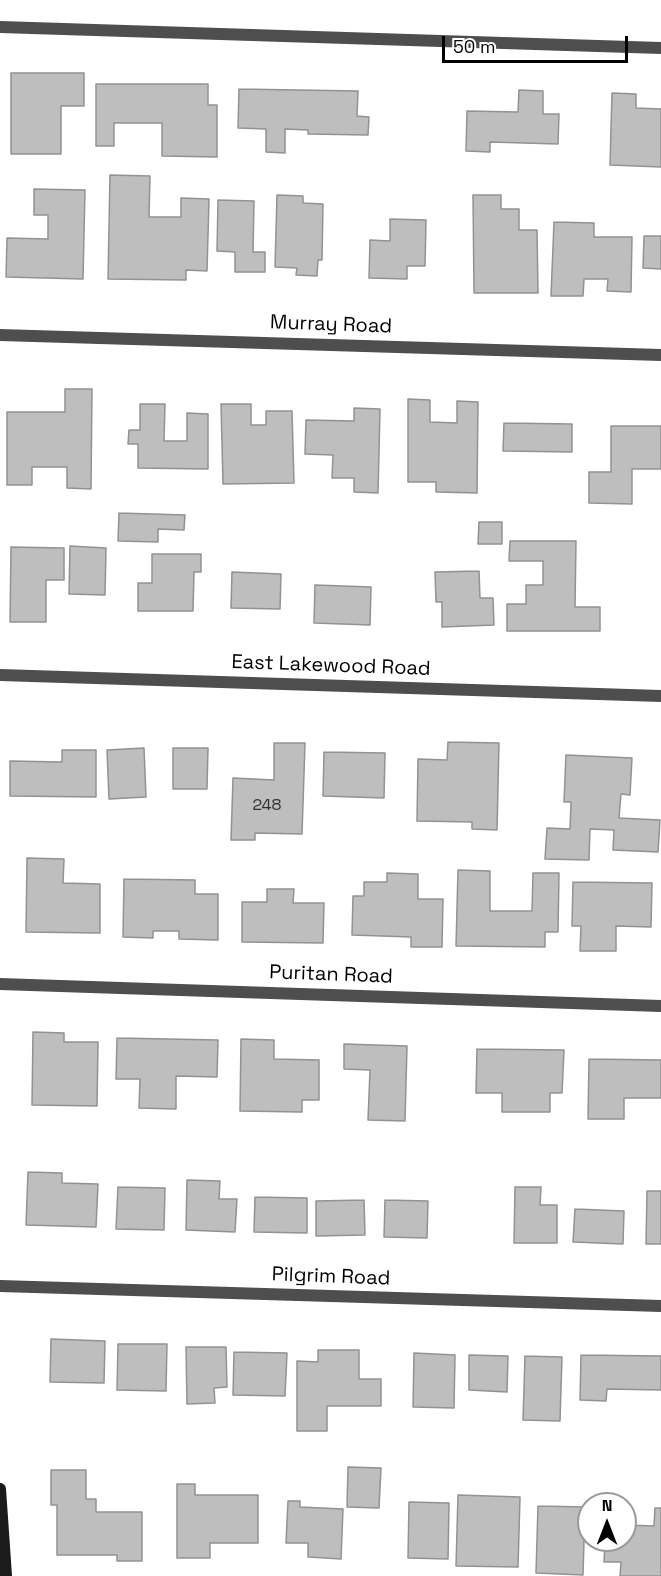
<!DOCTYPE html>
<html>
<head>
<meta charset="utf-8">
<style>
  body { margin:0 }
  #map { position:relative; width:661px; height:1576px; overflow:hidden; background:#fff; font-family:"Space Grotesk",sans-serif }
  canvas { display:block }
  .north { position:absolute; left:577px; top:1492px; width:60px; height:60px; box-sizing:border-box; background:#fff; border:2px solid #999; border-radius:50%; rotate:0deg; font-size:16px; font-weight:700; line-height:24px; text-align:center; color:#000 }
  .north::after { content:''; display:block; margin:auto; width:21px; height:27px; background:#000; clip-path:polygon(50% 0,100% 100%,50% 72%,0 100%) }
  .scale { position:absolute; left:442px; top:36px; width:186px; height:27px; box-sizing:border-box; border:3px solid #000; border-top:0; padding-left:8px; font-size:18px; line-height:21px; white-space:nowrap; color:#000; -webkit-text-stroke:4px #fff; paint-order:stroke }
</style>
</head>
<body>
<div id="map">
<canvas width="661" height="1576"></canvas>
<div class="north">N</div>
<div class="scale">50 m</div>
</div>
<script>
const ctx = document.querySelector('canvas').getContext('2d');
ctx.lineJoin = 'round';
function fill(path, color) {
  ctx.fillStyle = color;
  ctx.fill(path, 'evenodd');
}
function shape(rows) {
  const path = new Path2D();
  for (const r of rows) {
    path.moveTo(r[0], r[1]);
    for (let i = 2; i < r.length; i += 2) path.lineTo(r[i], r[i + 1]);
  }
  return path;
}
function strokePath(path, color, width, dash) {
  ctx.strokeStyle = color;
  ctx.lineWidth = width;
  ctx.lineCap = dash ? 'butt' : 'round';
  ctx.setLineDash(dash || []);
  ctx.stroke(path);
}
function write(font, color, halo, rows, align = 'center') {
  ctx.font = font + ' "Space Grotesk",sans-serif';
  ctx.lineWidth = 4.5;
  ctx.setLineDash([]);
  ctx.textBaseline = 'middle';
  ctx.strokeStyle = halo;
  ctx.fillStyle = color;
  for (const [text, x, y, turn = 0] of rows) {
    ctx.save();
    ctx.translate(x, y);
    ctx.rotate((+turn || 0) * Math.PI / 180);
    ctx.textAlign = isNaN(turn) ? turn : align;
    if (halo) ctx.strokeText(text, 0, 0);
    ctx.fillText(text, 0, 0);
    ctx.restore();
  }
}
const building = shape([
  [11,73,84,73,84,106,61,106,61,154,11,154,11,73],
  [96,84,208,84,208,105,217,105,217,157,162,156,162,123,114,123,114,146,96,146,96,84],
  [239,89,358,91,357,116,369,117,368,135,308,134,308,130,285,129,285,153,266,152,266,129,238,128,239,89],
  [519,90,543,91,543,114,559,114,558,144,490,142,490,152,466,151,467,111,518,112,519,90],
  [612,93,636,94,636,108,661,109,661,167,610,165,612,93],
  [110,175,150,176,149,217,181,217,181,198,209,199,207,271,186,270,186,280,108,279,110,175],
  [34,189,85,190,83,279,6,277,7,238,48,239,48,215,34,215,34,189],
  [277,195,303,196,303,203,323,204,322,260,318,260,317,276,296,275,297,268,275,267,277,195],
  [473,195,501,195,501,209,519,209,519,230,537,230,538,293,474,293,473,195],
  [218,200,254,201,253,252,265,252,265,272,235,272,235,252,217,251,218,200],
  [390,219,426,220,425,266,407,266,407,279,369,278,370,240,390,241,390,219],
  [554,222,594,223,594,237,632,237,631,292,607,291,608,279,584,279,583,296,551,296,554,222],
  [644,236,661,236,661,269,643,268,644,236],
  [65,389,92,389,91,489,67,488,67,467,32,467,32,485,7,485,7,412,65,412,65,389],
  [408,399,430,400,430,422,457,423,457,401,478,402,477,493,436,492,436,482,408,482,408,399],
  [140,404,165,404,164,441,187,441,187,413,208,414,208,469,138,468,138,444,128,444,129,430,140,430,140,404],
  [221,404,251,404,251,425,266,425,266,411,292,411,294,483,223,484,221,404],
  [354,408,380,409,378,493,354,492,354,478,332,478,333,455,305,454,306,420,354,421,354,408],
  [504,423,572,424,572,452,503,451,504,423],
  [611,426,661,426,661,469,632,469,632,504,589,503,589,472,611,472,611,426],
  [119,513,185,515,184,530,158,529,158,542,118,541,119,513],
  [479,522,502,522,502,544,478,544,479,522],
  [510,541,576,541,575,607,600,607,600,631,507,631,507,604,526,604,526,585,543,585,543,561,509,561,510,541],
  [70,546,106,548,105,595,69,594,70,546],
  [11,547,64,548,64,580,46,580,46,622,10,622,11,547],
  [152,554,201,554,201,572,194,572,193,611,138,611,138,583,152,583,152,554],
  [479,571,480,598,493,598,494,625,442,627,442,602,436,602,435,572,479,571],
  [232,572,281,574,280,609,231,608,232,572],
  [315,585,371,587,370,625,314,623,315,585],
  [448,742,499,743,497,830,472,829,472,822,417,821,418,759,447,760,448,742],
  [274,743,305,743,302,834,255,833,255,840,231,840,233,778,274,780,274,743],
  [144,748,146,797,109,799,107,750,144,748],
  [173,748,208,748,207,789,173,789,173,748],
  [62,750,96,750,96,797,10,796,10,761,62,762,62,750],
  [324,752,385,753,384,798,323,796,324,752],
  [566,755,632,758,630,795,621,794,619,818,660,820,658,852,613,850,614,830,590,829,589,860,545,859,547,828,570,829,571,802,564,802,566,755],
  [27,858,64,859,63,883,100,884,100,933,26,932,27,858],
  [458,870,490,871,490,911,532,911,533,873,559,873,558,932,545,932,545,947,456,946,458,870],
  [387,873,418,874,418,899,443,899,442,947,411,947,411,937,352,935,353,896,364,896,364,882,387,882,387,873],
  [124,879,195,880,195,894,218,894,218,940,179,939,179,931,153,931,153,938,123,937,124,879],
  [573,882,652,883,651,927,616,926,616,951,580,951,581,926,572,926,573,882],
  [267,889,294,889,293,903,324,903,323,943,242,942,242,902,267,902,267,889],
  [33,1032,64,1033,64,1042,98,1042,97,1106,32,1105,33,1032],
  [117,1038,218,1040,217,1077,176,1076,176,1109,139,1108,140,1079,116,1079,117,1038],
  [241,1039,274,1040,274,1059,319,1060,319,1100,302,1100,302,1112,240,1111,241,1039],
  [344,1044,407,1046,405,1121,368,1120,370,1070,344,1069,344,1044],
  [477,1049,564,1050,562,1093,550,1093,550,1112,502,1112,502,1093,476,1093,477,1049],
  [589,1059,661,1060,661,1098,624,1098,624,1119,588,1119,589,1059],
  [28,1172,62,1173,62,1183,98,1184,96,1227,26,1225,28,1172],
  [187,1180,220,1181,219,1199,237,1199,235,1232,186,1230,187,1180],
  [118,1187,165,1188,164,1230,116,1229,118,1187],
  [515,1187,541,1187,540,1205,557,1205,557,1243,514,1243,515,1187],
  [647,1191,661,1191,661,1244,646,1244,647,1191],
  [255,1197,307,1198,307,1233,254,1232,255,1197],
  [364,1200,365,1235,316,1236,316,1201,364,1200],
  [385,1200,428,1201,427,1238,384,1237,385,1200],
  [575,1209,624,1211,623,1244,573,1242,575,1209],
  [51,1339,105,1341,104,1383,50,1382,51,1339],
  [118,1344,167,1344,166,1391,117,1390,118,1344],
  [186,1347,226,1347,227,1387,214,1388,215,1403,187,1404,186,1347],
  [318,1350,359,1350,359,1379,381,1379,381,1406,327,1406,327,1431,297,1431,297,1361,318,1362,318,1350],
  [234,1352,287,1353,285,1396,233,1395,234,1352],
  [414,1353,455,1355,454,1408,413,1407,414,1353],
  [469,1355,508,1356,507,1392,469,1390,469,1355],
  [581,1355,661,1356,661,1390,607,1389,606,1401,580,1400,581,1355],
  [525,1356,562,1357,560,1421,523,1420,525,1356],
  [348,1467,381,1468,379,1508,347,1507,348,1467],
  [51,1470,86,1470,86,1499,96,1499,96,1512,142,1512,142,1561,117,1561,117,1555,57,1555,57,1505,51,1505,51,1470],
  [177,1484,195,1484,195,1495,258,1495,258,1543,210,1543,210,1558,177,1558,177,1484],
  [458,1495,520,1497,518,1567,456,1566,458,1495],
  [288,1501,300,1501,300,1507,343,1509,341,1559,308,1557,308,1543,286,1543,288,1501],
  [409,1502,449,1503,448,1559,408,1558,409,1502],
  [538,1506,585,1507,583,1575,536,1573,538,1506],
  [655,1508,661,1508,661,1576,620,1576,621,1562,604,1562,605,1540,625,1540,625,1525,654,1526,655,1508]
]);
const street = shape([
  [0,27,661,48],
  [0,335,661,355],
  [0,675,661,696],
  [0,984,661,1006],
  [0,1286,661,1306]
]);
const secondary = shape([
  [0,1489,6,1576]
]);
const numberNames = [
  ["248",267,806]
];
const streetNames = [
  ["Murray Road",331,325,2],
  ["East Lakewood Road",331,666,2],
  ["Puritan Road",331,975,2],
  ["Pilgrim Road",331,1277,2]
];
fill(building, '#bebebe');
strokePath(building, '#929292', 1.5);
strokePath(street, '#4e4e4e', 12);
strokePath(secondary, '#1b1b1b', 12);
write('16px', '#303030', null, numberNames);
write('20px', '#000', '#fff', streetNames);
</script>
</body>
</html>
